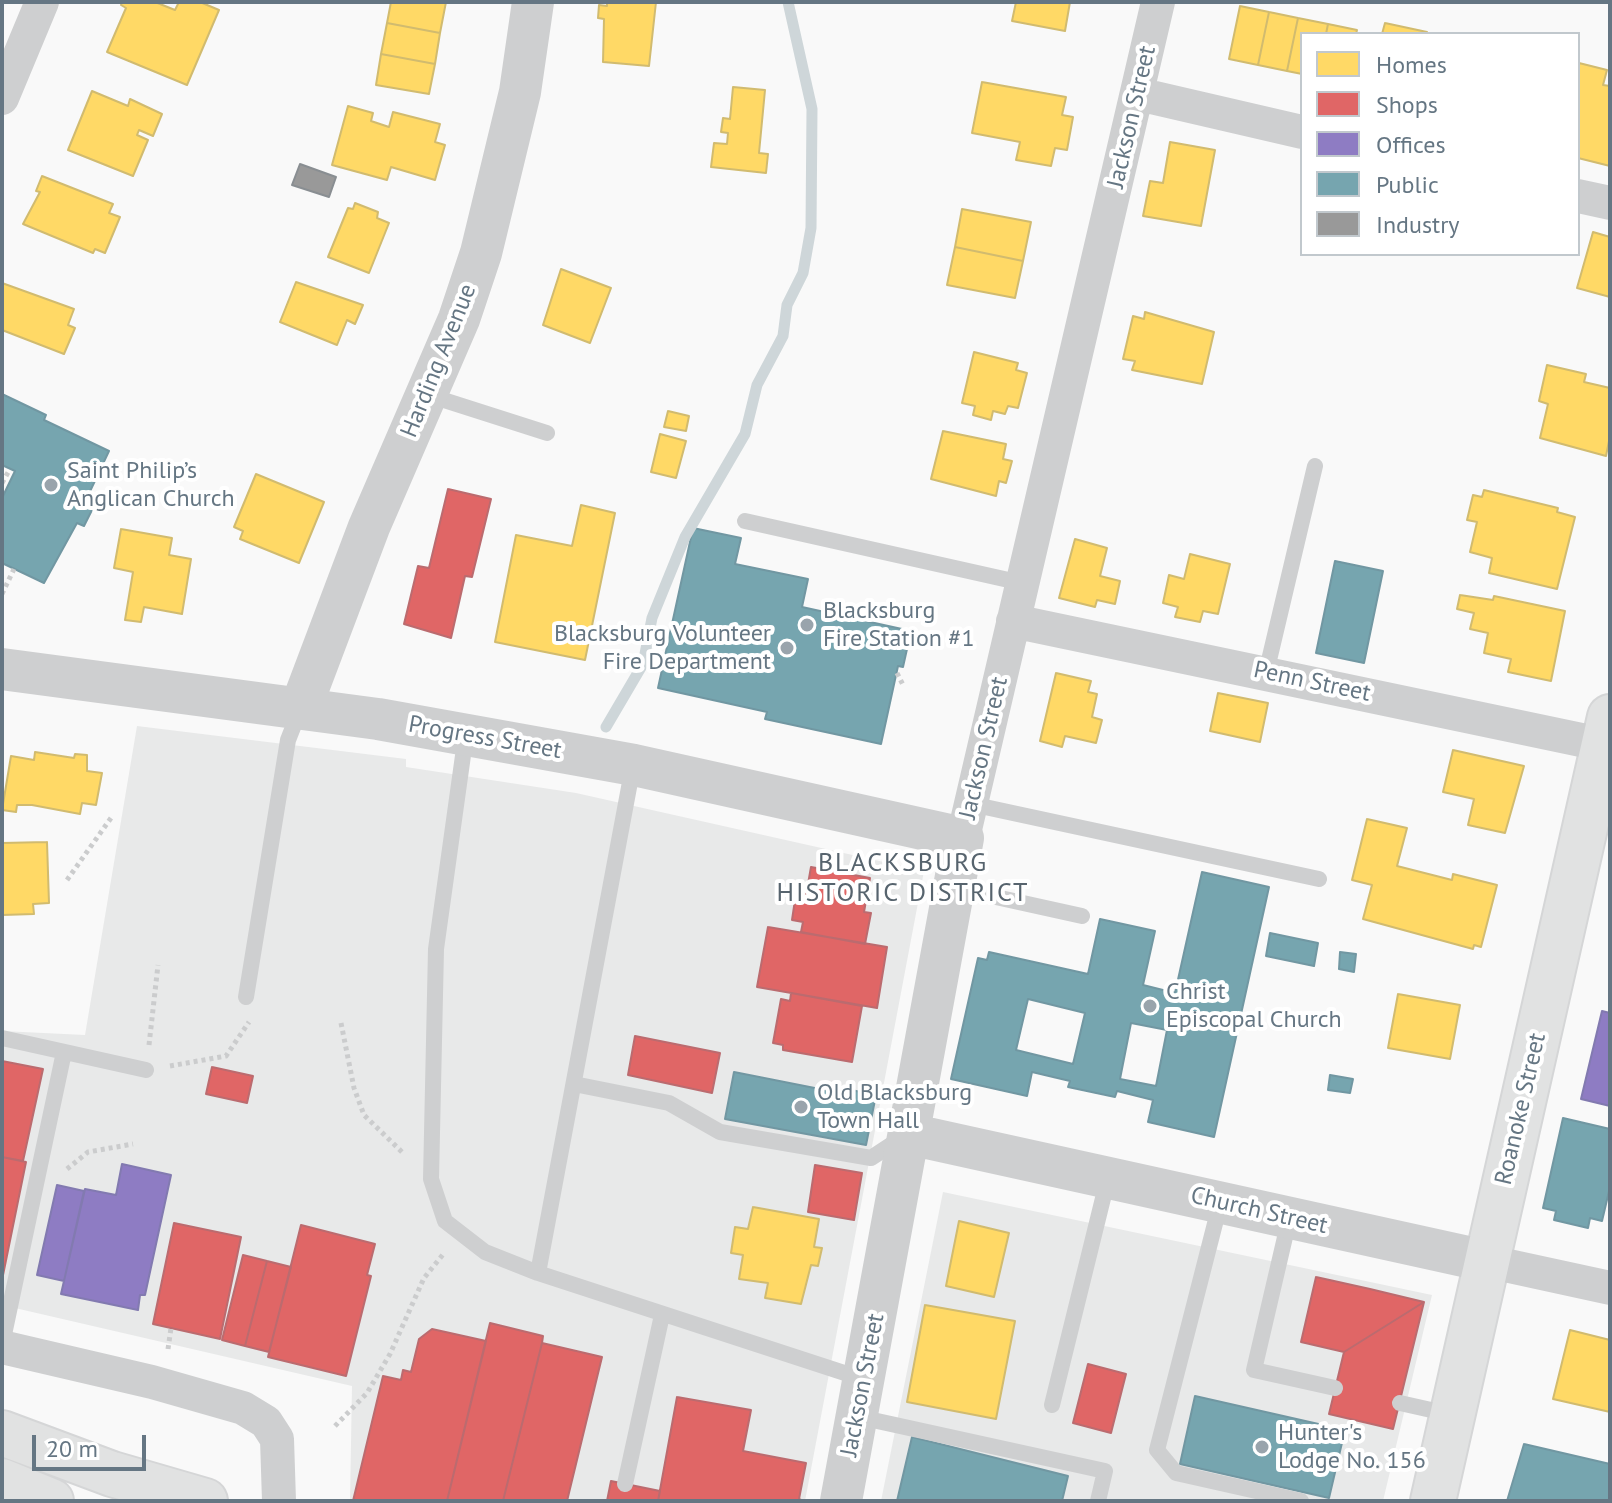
<!DOCTYPE html>
<html>
<head>
<meta charset="utf-8">
<style>
  body { margin:0 }
  #map { position:relative; width:1612px; height:1503px; overflow:hidden; background:#f9f9f9; font-family:"PT Sans",sans-serif }
  canvas { display:block }
  .frame { position:absolute; inset:0; border:4px solid #657683; pointer-events:none }
  .legend { position:absolute; left:1300px; top:32px; width:280px; height:224px; box-sizing:border-box; background:#fff; border:2px solid #c1c8cd; margin:0; padding:10px 14px; list-style:none; font-size:24px; color:#657683 }
  .legend li { display:flex; align-items:center; gap:16px; height:40px }
  .legend b { width:40px; border:2px solid #c1c8cd }
  .scale { position:absolute; left:32px; top:1435px; width:114px; height:36px; box-sizing:border-box; border:4px solid #657683; border-top:0; padding-left:10px; font-size:24px; line-height:28px; white-space:nowrap; color:#657683; -webkit-text-stroke:6px #fff; paint-order:stroke }
</style>
</head>
<body>
<div id="map">
<canvas width="1612" height="1503"></canvas>
<div class="frame"></div>
<ul class="legend">
<li><b style="height:22px;background:#ffd966"></b>Homes</li>
<li><b style="height:22px;background:#e06666"></b>Shops</li>
<li><b style="height:22px;background:#8e7cc3"></b>Offices</li>
<li><b style="height:22px;background:#76a5af"></b>Public</li>
<li><b style="height:22px;background:#999"></b>Industry</li>
</ul>
<div class="scale">20 m</div>
</div>
<script>
const ctx = document.querySelector('canvas').getContext('2d');
ctx.lineJoin = 'round';
function fill(path, color) {
  ctx.fillStyle = color;
  ctx.fill(path, 'evenodd');
}
function shape(rows) {
  const path = new Path2D();
  for (const r of rows) {
    path.moveTo(r[0], r[1]);
    for (let i = 2; i < r.length; i += 2) path.lineTo(r[i], r[i + 1]);
  }
  return path;
}
function strokePath(path, color, width, dash) {
  ctx.strokeStyle = color;
  ctx.lineWidth = width;
  ctx.lineCap = dash ? 'butt' : 'round';
  ctx.setLineDash(dash || []);
  ctx.stroke(path);
}
function write(font, color, halo, rows, align = 'center') {
  ctx.font = font + ' "PT Sans",sans-serif';
  ctx.lineWidth = 8;
  ctx.setLineDash([]);
  ctx.textBaseline = 'middle';
  ctx.strokeStyle = halo;
  ctx.fillStyle = color;
  for (const [text, x, y, turn = 0] of rows) {
    ctx.save();
    ctx.translate(x, y);
    ctx.rotate((+turn || 0) * Math.PI / 180);
    ctx.textAlign = isNaN(turn) ? turn : align;
    if (halo) ctx.strokeText(text, 0, 0);
    ctx.fillText(text, 0, 0);
    ctx.restore();
  }
}
const built = shape([
  [137,726,406,759,406,767,576,793,924,871,805,1501,350,1501,352,1386,2,1305,2,1031,85,1035],
  [943,1192,1432,1295,1383,1501,881,1501]
]);
const homes = shape([
  [122,2,155,2,175,10,179,2,200,2,219,10,187,85,107,52,126,8,121,5,122,2],
  [391,2,446,2,440,33,387,23,391,2],
  [607,2,656,2,649,66,603,62,604,19,598,18,599,5,607,6,607,2],
  [1016,2,1070,2,1065,31,1012,21,1016,2],
  [1240,6,1269,12,1258,65,1229,59,1240,6],
  [1269,12,1298,18,1287,71,1258,65,1269,12],
  [1298,18,1328,24,1326,34,1302,34,1302,74,1287,71,1298,18],
  [387,23,440,33,435,64,381,54,387,23],
  [1385,23,1427,32,1427,34,1382,34,1385,23],
  [1328,24,1357,30,1356,34,1326,34,1328,24],
  [381,54,435,64,429,94,376,85,381,54],
  [1579,63,1607,70,1603,85,1610,86,1610,166,1578,158,1579,63],
  [982,82,1066,97,1062,115,1073,117,1067,150,1055,148,1051,166,1016,160,1020,142,972,133,982,82],
  [733,87,765,90,759,153,768,154,766,173,711,167,714,143,727,144,728,133,721,132,723,118,730,119,733,87],
  [92,91,128,106,130,99,162,114,153,136,139,130,137,135,148,140,133,176,68,150,92,91],
  [348,106,373,113,371,121,389,127,393,112,440,124,435,142,445,145,435,180,391,167,387,180,332,165,348,106],
  [1170,142,1215,150,1201,226,1143,216,1150,181,1163,183,1170,142],
  [42,176,113,204,109,213,120,217,105,253,95,249,93,253,23,224,40,192,36,191,42,176],
  [355,203,378,212,377,218,389,223,369,273,328,257,348,208,353,209,355,203],
  [962,209,1031,222,1023,261,955,247,962,209],
  [1593,232,1610,237,1610,297,1577,288,1593,232],
  [955,247,1023,261,1015,298,947,285,955,247],
  [561,269,611,288,590,343,543,325,561,269],
  [296,282,363,305,355,324,347,320,337,345,280,322,296,282],
  [2,283,74,309,68,325,75,328,64,354,2,330,2,283],
  [1145,312,1214,332,1202,384,1132,370,1135,361,1123,359,1133,316,1144,319,1145,312],
  [974,352,1018,363,1016,370,1027,373,1018,408,1008,406,1005,414,993,411,991,420,973,415,975,406,962,403,974,352],
  [1547,365,1586,374,1584,382,1610,388,1610,436,1606,456,1540,438,1548,404,1539,401,1547,365],
  [668,411,689,416,686,431,664,427,668,411],
  [943,431,1006,444,1003,459,1012,461,1006,483,999,481,996,496,931,479,943,431],
  [660,434,686,441,676,478,651,472,660,434],
  [256,474,324,502,299,563,240,539,243,531,234,527,256,474],
  [1484,490,1558,508,1557,512,1575,517,1557,589,1489,573,1492,558,1470,552,1477,522,1467,520,1473,495,1482,497,1484,490],
  [581,505,615,513,585,660,495,642,516,535,572,546,581,505],
  [121,529,172,538,169,555,191,559,182,614,144,607,141,622,125,620,133,572,114,568,121,529],
  [1075,539,1107,548,1100,576,1120,581,1115,604,1097,600,1095,607,1059,598,1075,539],
  [1190,554,1230,564,1218,614,1203,611,1200,622,1175,617,1178,607,1163,603,1169,575,1184,579,1190,554],
  [1460,595,1493,600,1494,596,1565,611,1551,681,1508,672,1511,659,1484,653,1488,633,1470,629,1474,613,1457,609,1460,595],
  [1056,673,1091,681,1088,692,1097,694,1092,717,1102,720,1096,743,1065,736,1062,747,1040,741,1056,673],
  [1218,693,1268,703,1260,742,1210,731,1218,693],
  [1453,750,1524,766,1505,833,1468,825,1474,799,1443,792,1453,750],
  [35,752,74,758,75,754,87,755,87,771,102,773,96,805,82,803,80,814,32,805,17,805,16,812,2,810,11,756,34,760,35,752],
  [1367,819,1407,828,1397,866,1452,880,1453,874,1497,885,1481,947,1474,945,1473,949,1363,919,1372,885,1352,880,1367,819],
  [47,842,49,903,33,904,34,914,2,915,2,843,47,842],
  [1398,994,1460,1005,1450,1059,1388,1048,1398,994],
  [753,1207,819,1219,814,1247,822,1248,818,1266,811,1265,801,1304,765,1298,768,1283,739,1279,743,1255,731,1253,735,1227,748,1229,753,1207],
  [959,1221,1009,1233,994,1297,946,1286,959,1221],
  [925,1305,1015,1321,996,1419,907,1402,925,1305],
  [1570,1330,1610,1340,1610,1412,1553,1399,1570,1330]
]);
const shops = shape([
  [448,489,491,499,472,577,465,576,451,638,404,624,418,566,429,568,448,489],
  [811,867,870,878,864,912,871,913,865,944,801,932,803,922,792,920,795,900,805,901,811,867],
  [768,927,887,947,877,1008,757,987,768,927],
  [791,993,862,1006,852,1062,783,1050,783,1045,773,1043,781,999,790,1001,791,993],
  [635,1036,720,1053,712,1093,628,1075,635,1036],
  [2,1061,43,1069,23,1161,2,1157,2,1061],
  [212,1067,253,1076,247,1103,206,1094,212,1067],
  [2,1157,26,1162,2,1280,2,1157],
  [815,1165,862,1173,854,1220,808,1212,815,1165],
  [174,1223,241,1237,220,1339,153,1324,174,1223],
  [301,1225,375,1244,367,1275,371,1276,346,1376,268,1357,301,1225],
  [243,1255,267,1261,245,1346,222,1340,243,1255],
  [267,1261,291,1267,269,1352,245,1346,267,1261],
  [1316,1277,1370,1289,1424,1302,1344,1352,1301,1342,1316,1277],
  [1424,1302,1393,1429,1329,1414,1344,1352,1424,1302],
  [490,1323,543,1336,542,1343,503,1501,447,1501,490,1323],
  [432,1329,486,1341,447,1501,353,1501,383,1376,401,1380,403,1370,411,1372,419,1339,432,1329],
  [542,1343,602,1357,567,1501,503,1501,542,1343],
  [1088,1364,1126,1374,1111,1433,1073,1423,1088,1364],
  [677,1397,751,1410,743,1451,806,1463,799,1499,803,1501,658,1501,677,1397],
  [611,1481,660,1491,658,1501,607,1501,611,1481]
]);
const offices = shape([
  [1602,1011,1610,1013,1610,1106,1581,1099,1602,1011],
  [122,1164,171,1175,145,1295,140,1295,138,1310,61,1294,85,1189,116,1195,122,1164],
  [57,1185,84,1191,64,1281,37,1275,57,1185]
]);
const public = shape([
  [2,394,46,415,44,420,109,451,85,502,94,506,84,526,77,523,44,583,2,563,2,498,15,471,2,465,2,394],
  [693,528,741,538,735,564,808,579,802,607,911,631,903,667,898,666,881,744,765,719,767,712,658,688,693,528],
  [1335,561,1383,571,1364,663,1316,653,1335,561],
  [1202,872,1269,887,1214,1137,1148,1122,1153,1100,1117,1091,1115,1097,1068,1087,1070,1081,1032,1072,1027,1096,951,1079,978,958,987,960,989,952,1088,974,1100,919,1155,931,1143,985,1175,993,1202,872],
  [1028,999,1085,1013,1073,1064,1016,1050,1028,999],
  [1131,1023,1167,1030,1156,1086,1120,1079,1131,1023],
  [1270,933,1318,943,1314,966,1266,956,1270,933],
  [1340,952,1356,954,1354,972,1339,969,1340,952],
  [734,1072,850,1095,851,1090,876,1095,866,1145,725,1119,734,1072],
  [1330,1075,1353,1079,1350,1093,1328,1090,1330,1075],
  [1563,1118,1610,1129,1610,1187,1602,1221,1590,1218,1588,1228,1554,1220,1556,1211,1543,1208,1563,1118],
  [1195,1396,1345,1430,1329,1498,1180,1464,1195,1396],
  [912,1437,1068,1476,1062,1501,897,1501,912,1437],
  [1524,1444,1610,1464,1610,1501,1507,1501,1524,1444]
]);
const industry = shape([
  [300,164,336,177,329,197,292,185,300,164]
]);
const stream = shape([
  [606,727,643,664,652,618,685,537,745,434,757,385,783,336,787,305,803,273,811,228,812,109,788,2]
]);
const path = shape([
  [2,483,10,469],
  [2,594,14,569],
  [897,673,903,685],
  [67,880,111,818],
  [341,1023,354,1088,364,1115,404,1154],
  [149,1045,158,965],
  [170,1066,226,1056,249,1022],
  [67,1169,88,1152,133,1144],
  [168,1349,171,1328],
  [335,1426,367,1393,390,1354,424,1278,445,1252]
]);
const service = shape([
  [428,395,547,433],
  [745,521,1022,583],
  [1266,673,1315,466],
  [466,734,436,949,431,1179,445,1221,485,1252,538,1273,863,1379],
  [971,804,1319,879],
  [955,888,1082,916],
  [246,997,288,740,299,712],
  [2,1038,146,1070],
  [574,1084,669,1103,720,1132,871,1158,900,1139],
  [1220,1204,1157,1450,1176,1473,1301,1501],
  [1289,1220,1254,1370,1335,1388],
  [538,1273,633,766],
  [2,1344,64,1052],
  [1400,1403,1449,1414],
  [1052,1405,1108,1178],
  [859,1417,1105,1471,1098,1501],
  [625,1484,662,1315]
]);
const minor = shape([
  [1138,94,1302,132],
  [2,98,42,2],
  [1578,196,1610,203],
  [1013,621,1610,746],
  [963,838,1158,2],
  [1486,1261,1610,1288],
  [2,1347,152,1382,243,1408,266,1422,277,1439,279,1501]
]);
const tertiary = shape([
  [2,669,378,719,634,765,963,838,841,1501],
  [301,707,369,527,459,319,481,253,520,92,533,2],
  [909,1134,1486,1261]
]);
const secondary = shape([
  [1433,1501,1610,717]
]);
const primary = shape([
  [2,1433,112,1474,205,1501],
  [2,1481,51,1501]
]);
const markers = [
  [51,485,8,"#99a4ac"],
  [807,625,8,"#99a4ac"],
  [787,648,8,"#99a4ac"],
  [1150,1006,8,"#99a4ac"],
  [801,1107,8,"#99a4ac"],
  [1262,1447,8,"#99a4ac"]
];
const streetNames = [
  ["Jackson Street",1132,117,-77],
  ["Harding Avenue",439,361,-68],
  ["Penn Street",1312,682,12],
  ["Progress Street",485,738,10],
  ["Jackson Street",984,748,-77],
  ["Roanoke Street",1521,1109,-77],
  ["Church Street",1259,1211,13],
  ["Jackson Street",863,1385,-79]
];
const poiNames = [
  ["Saint Philip’s",67,471],
  ["Anglican Church",67,499],
  ["Blacksburg",823,611],
  ["Fire Station #1",823,639],
  ["Blacksburg Volunteer",771,634,"right"],
  ["Fire Department",771,662,"right"],
  ["Christ",1166,992],
  ["Episcopal Church",1166,1020],
  ["Old Blacksburg",817,1093],
  ["Town Hall",817,1121],
  ["Hunter's",1278,1433],
  ["Lodge No. 156",1278,1461]
];
const neighbourhoodNames = [
  ["BLACKSBURG",903,864],
  ["HISTORIC DISTRICT",903,894]
];
fill(built, '#e8e9e9');
fill(homes, '#ffd966');
strokePath(homes, '#d1bb6f', 2);
fill(shops, '#e06666');
strokePath(shops, '#bb6b6f', 2);
fill(offices, '#8e7cc3');
strokePath(offices, '#827ab0', 2);
fill(public, '#76a5af');
strokePath(public, '#7197a2', 2);
fill(industry, '#999');
strokePath(industry, '#898e92', 2);
strokePath(stream, '#ced6d9', 11);
strokePath(secondary, '#d5d6d7', 48);
strokePath(primary, '#d5d6d7', 48);
strokePath(path, '#cbcccd', 5, [4, 4]);
strokePath(service, '#cecfd0', 16);
strokePath(minor, '#cecfd0', 34);
strokePath(tertiary, '#cecfd0', 42);
strokePath(secondary, '#e1e2e2', 44);
strokePath(primary, '#e1e2e2', 44);
for (const [x, y, r, color] of markers) {
  const dot = new Path2D();
  dot.arc(x, y, r, 0, 2 * Math.PI);
  ctx.fillStyle = color;
  ctx.fill(dot);
  strokePath(dot, '#fff', 3);
}
write('24px', '#657683', '#fff', streetNames);
write('24px', '#657683', '#fff', poiNames, 'left');
ctx.letterSpacing = '2px';
write('26px', '#57646e', '#fff', neighbourhoodNames);
ctx.letterSpacing = '0px';
</script>
</body>
</html>
